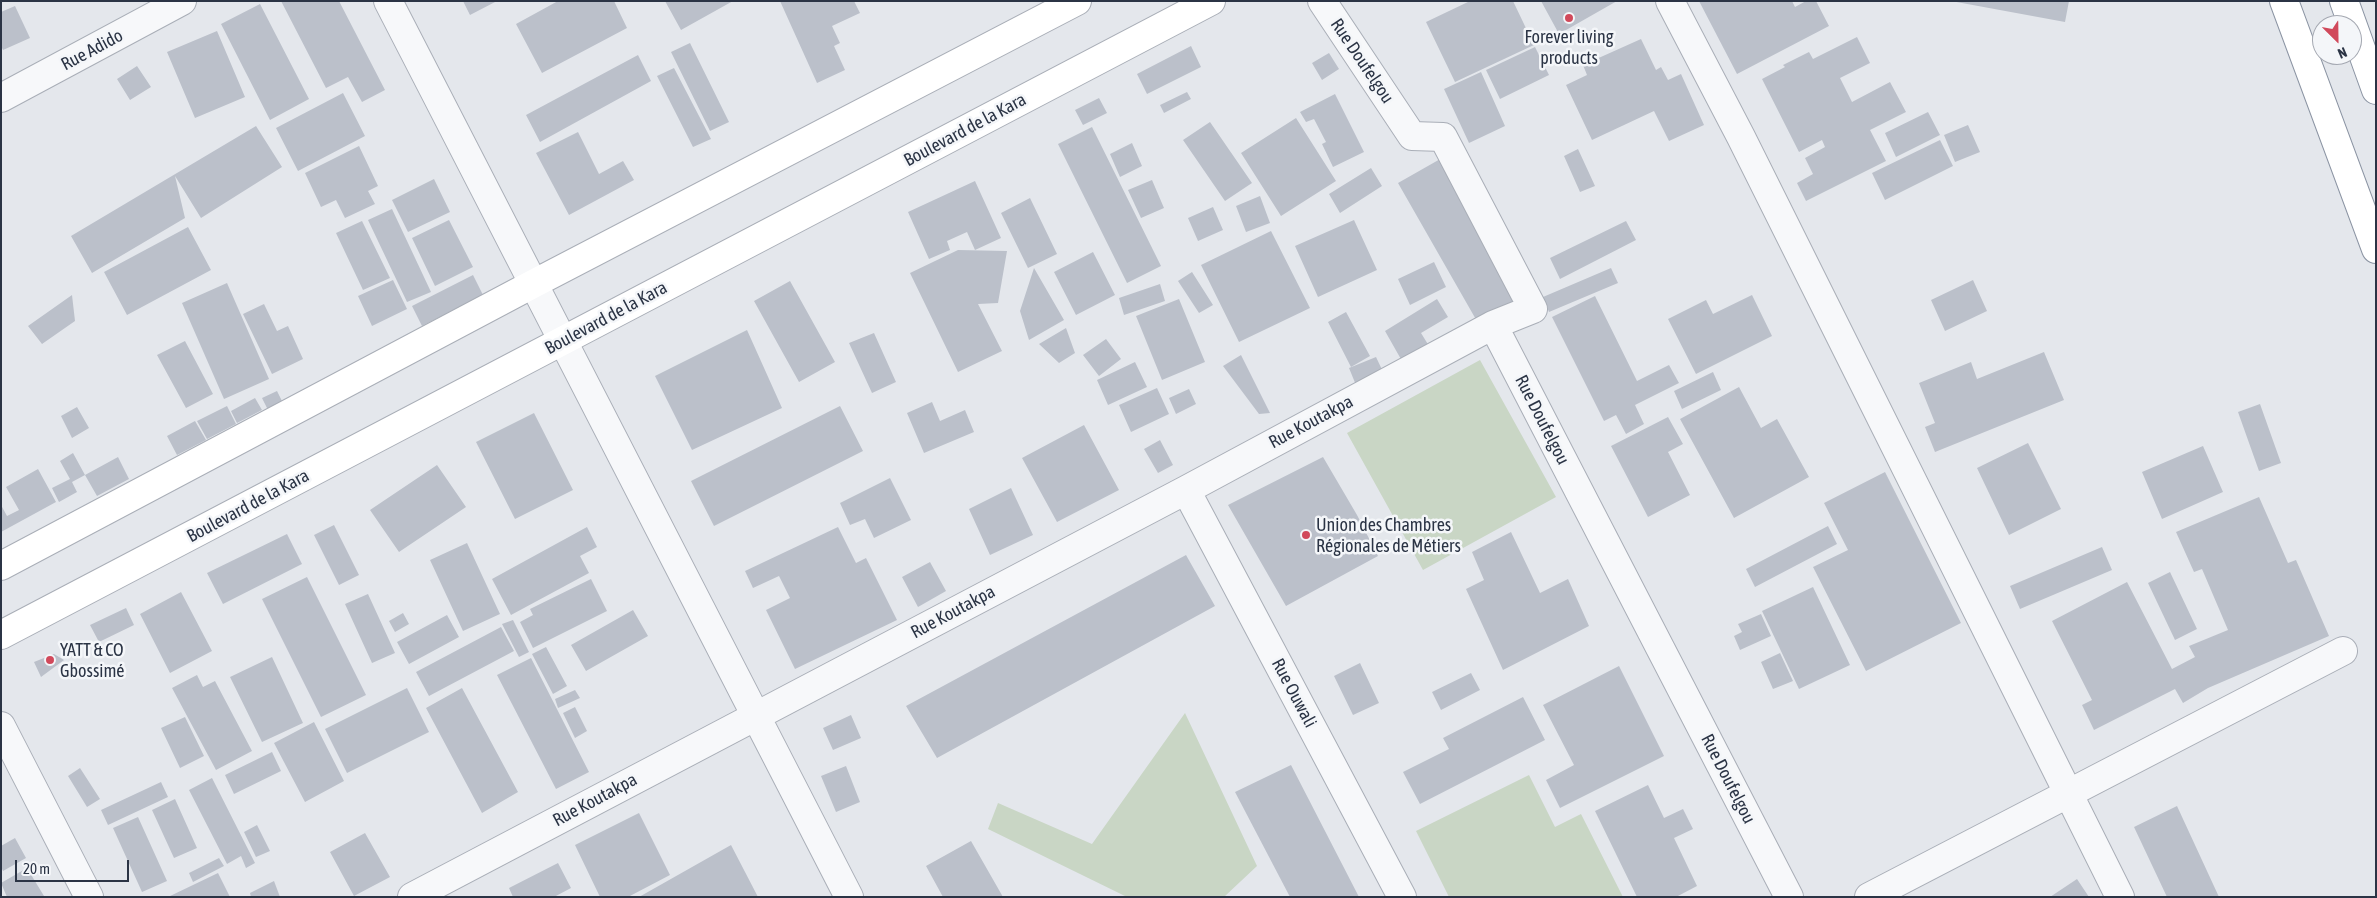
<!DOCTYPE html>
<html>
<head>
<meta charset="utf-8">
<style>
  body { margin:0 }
  #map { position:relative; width:2377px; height:898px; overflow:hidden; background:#e4e7ec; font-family:"Asap Condensed",sans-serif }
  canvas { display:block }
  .frame { position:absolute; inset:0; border:2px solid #2b3445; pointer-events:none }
  .north { position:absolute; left:2312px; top:15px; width:50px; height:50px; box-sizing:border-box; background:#f4f6f9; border:1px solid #a4a8b1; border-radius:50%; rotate:157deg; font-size:14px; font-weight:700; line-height:20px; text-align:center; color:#2b3445 }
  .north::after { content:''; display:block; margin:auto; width:18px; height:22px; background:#d1495b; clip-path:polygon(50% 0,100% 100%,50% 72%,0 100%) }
  .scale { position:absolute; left:15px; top:860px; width:114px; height:22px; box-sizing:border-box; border:2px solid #2b3445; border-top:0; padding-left:6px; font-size:15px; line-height:18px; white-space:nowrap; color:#2b3445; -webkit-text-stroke:4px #f4f6f9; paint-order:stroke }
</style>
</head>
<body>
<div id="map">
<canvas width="2377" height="898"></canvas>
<div class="frame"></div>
<div class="north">N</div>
<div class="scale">20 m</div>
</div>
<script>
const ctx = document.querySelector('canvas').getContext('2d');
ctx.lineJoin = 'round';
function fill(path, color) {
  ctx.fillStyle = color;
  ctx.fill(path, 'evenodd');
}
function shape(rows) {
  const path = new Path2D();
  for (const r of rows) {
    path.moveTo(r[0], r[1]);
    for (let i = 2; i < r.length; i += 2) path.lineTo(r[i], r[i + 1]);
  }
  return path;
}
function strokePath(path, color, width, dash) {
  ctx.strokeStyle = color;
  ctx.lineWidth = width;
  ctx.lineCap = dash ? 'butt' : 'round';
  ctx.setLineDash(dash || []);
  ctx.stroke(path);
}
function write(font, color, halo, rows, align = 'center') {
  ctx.font = font + ' "Asap Condensed",sans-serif';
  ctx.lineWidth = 5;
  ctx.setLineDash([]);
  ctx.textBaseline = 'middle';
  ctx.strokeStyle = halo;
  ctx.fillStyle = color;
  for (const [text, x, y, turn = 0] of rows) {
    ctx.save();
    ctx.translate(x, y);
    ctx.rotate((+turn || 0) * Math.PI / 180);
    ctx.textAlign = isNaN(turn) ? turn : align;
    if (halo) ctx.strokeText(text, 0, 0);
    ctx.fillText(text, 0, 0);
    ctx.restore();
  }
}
const green = shape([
  [1480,360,1556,497,1423,570,1347,433],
  [1185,713,1257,866,1224,897,1127,897,988,829,998,803,1092,844],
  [1529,775,1555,827,1581,814,1623,897,1449,897,1416,831]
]);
const building = shape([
  [281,1,339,1,385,90,362,102,348,77,326,88],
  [463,1,497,1,470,15],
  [558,1,614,1,627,28,542,73,516,24],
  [665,1,733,1,681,30],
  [780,1,854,1,860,13,832,26,840,43,834,46,845,70,817,83],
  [1470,1,1513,1,1534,45,1455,82,1426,22],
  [1541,1,1617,1,1559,34],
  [1699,1,1792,1,1795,7,1806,1,1816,1,1829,26,1737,74],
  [1951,1,2069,1,2065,22],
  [260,4,309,99,270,120,221,24],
  [15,6,30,38,3,50,1,46,1,12],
  [217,31,245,97,195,118,167,52],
  [1857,37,1870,63,1840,78,1852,102,1890,82,1906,112,1870,130,1886,161,1806,201,1797,183,1813,174,1805,158,1825,147,1822,140,1799,152,1762,79,1785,67,1783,65,1809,52,1813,59],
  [1641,39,1656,70,1661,67,1668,80,1681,74,1704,125,1669,141,1654,111,1592,140,1566,85,1587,75,1583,65],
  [690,43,729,122,710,131,671,52],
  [1191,46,1201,67,1147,94,1137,74],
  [1535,47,1549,75,1500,99,1486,70],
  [1329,53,1339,69,1322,80,1312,63],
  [638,55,651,81,540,142,526,115],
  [137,66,151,87,130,100,117,79],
  [674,68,711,139,693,147,657,76],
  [1481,72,1505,126,1469,143,1444,89],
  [1187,92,1191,99,1164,113,1160,105],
  [343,93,365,136,298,171,276,128],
  [1335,94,1364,152,1333,167,1322,144,1326,142,1314,119,1306,122,1300,112],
  [1099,98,1107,113,1083,125,1075,110],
  [1928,112,1940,135,1896,157,1885,133],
  [1296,118,1336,181,1281,216,1241,153],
  [1210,122,1252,183,1225,201,1183,140],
  [1968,125,1980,152,1955,162,1944,135],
  [256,126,282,167,201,218,175,176,185,218,92,273,71,236],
  [1092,127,1161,266,1127,283,1058,144],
  [578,132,599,174,623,161,634,180,569,215,536,153],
  [1940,140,1953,166,1885,200,1872,173],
  [1132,143,1142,166,1120,177,1110,154],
  [359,146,378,186,368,191,375,204,345,218,336,200,321,207,305,173],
  [1578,149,1595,186,1580,192,1564,156],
  [1442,158,1521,298,1478,323,1398,183],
  [1371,168,1382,186,1340,213,1329,194],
  [434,179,450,212,408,232,392,200],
  [1152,180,1164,208,1141,218,1128,190],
  [975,181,1001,238,975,250,967,232,947,241,950,250,929,259,908,212],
  [1260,196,1270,223,1246,232,1236,206],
  [1030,198,1057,254,1028,268,1001,213],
  [1213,207,1223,230,1198,241,1188,218],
  [392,209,431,292,407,302,368,220],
  [449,220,473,267,435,286,412,238],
  [1354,220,1377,270,1318,297,1295,246],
  [362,221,390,278,363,290,336,233],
  [1626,221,1636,240,1560,279,1550,258],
  [188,227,211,270,127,315,104,272],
  [1271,231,1310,308,1239,342,1201,265],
  [958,250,1007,251,998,303,978,304,1002,351,958,372,910,273],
  [1093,252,1115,295,1076,315,1054,272],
  [1434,262,1446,287,1410,305,1398,279],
  [1034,268,1064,320,1029,340,1020,311],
  [1611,268,1618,283,1549,312,1543,297],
  [1192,272,1213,305,1199,313,1178,281],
  [473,275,483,295,422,326,412,306],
  [393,280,407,309,372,326,358,296],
  [1973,280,1987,311,1945,331,1931,300],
  [790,281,835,362,799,382,754,301],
  [227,283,269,379,224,399,182,303],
  [1160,284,1165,301,1124,315,1119,298],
  [72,295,75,321,42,344,28,326],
  [1752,295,1772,336,1696,374,1668,319,1706,300,1713,314],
  [1595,296,1637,381,1669,365,1679,383,1635,405,1644,424,1626,434,1616,415,1604,421,1552,317],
  [1179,299,1205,362,1162,380,1136,316],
  [1437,299,1448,317,1421,333,1429,346,1402,361,1385,331],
  [264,304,277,331,288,326,303,359,272,374,243,314],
  [1346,312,1370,356,1351,367,1328,322],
  [1066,328,1075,353,1059,363,1039,344],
  [747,330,782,408,692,450,655,376],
  [874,333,896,382,872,393,849,343],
  [1106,339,1121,359,1099,376,1083,355],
  [185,341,213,394,186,408,157,355],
  [2044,352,2064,400,1935,452,1925,427,1935,423,1919,383,1971,362,1977,379],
  [1241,355,1270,413,1259,414,1223,366],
  [1376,357,1386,378,1358,390,1349,368],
  [1135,362,1147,387,1108,405,1097,380],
  [1713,372,1721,390,1682,409,1674,391],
  [1739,387,1761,428,1777,419,1809,477,1734,518,1680,419],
  [1157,388,1169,414,1131,432,1119,405],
  [1189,389,1196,404,1176,414,1169,398],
  [277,391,283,403,268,410,262,398],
  [255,398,262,410,237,423,231,411],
  [932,402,940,421,965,410,974,432,924,453,907,413],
  [2260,404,2281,463,2259,471,2238,412],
  [227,406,236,424,207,439,197,421],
  [840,406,863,451,714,526,691,481],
  [77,407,89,428,72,438,61,416],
  [534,413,573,490,515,519,476,442],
  [1668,417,1683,444,1668,452,1690,495,1648,517,1611,446],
  [195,421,206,440,177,455,167,436],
  [1084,425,1119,490,1057,522,1022,458],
  [1160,440,1173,465,1158,473,1144,449],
  [2028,443,2061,509,2009,535,1977,468],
  [2203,446,2223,492,2162,519,2142,472],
  [73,453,85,475,72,482,77,492,59,502,52,488,70,479,60,461],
  [118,457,129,479,97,496,85,475],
  [1323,457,1357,515,1378,556,1286,606,1228,505],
  [437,465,466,507,399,552,370,510],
  [38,469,56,502,1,532,1,505,7,516,19,510,6,487],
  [1885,472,1961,623,1866,671,1813,567,1848,550,1824,503],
  [890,478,911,520,874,538,865,519,850,525,840,503],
  [1011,488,1033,535,990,555,969,509],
  [2259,497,2288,563,2296,560,2329,636,2208,688,2183,703,2175,689,2094,730,2082,705,2092,700,2052,621,2127,582,2172,669,2195,657,2189,646,2228,630,2202,569,2194,572,2176,532],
  [334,525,359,575,339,585,314,535],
  [1828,526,1837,544,1755,587,1746,569],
  [587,527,597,547,580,556,589,573,511,615,492,579],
  [838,527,856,563,866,558,897,620,795,669,766,610,790,598,779,576,753,588,745,571],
  [1511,532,1540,593,1568,579,1589,626,1503,670,1466,589,1484,580,1472,552],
  [287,534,302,564,223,604,207,573],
  [467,543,500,614,463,631,430,560],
  [2102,547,2112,570,2020,609,2010,586],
  [1186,555,1215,606,937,758,906,706],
  [930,562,946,591,918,607,902,577],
  [2170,572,2197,629,2175,640,2148,583],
  [307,577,366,695,321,717,262,599],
  [591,579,607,611,533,648,520,622,533,615,530,609],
  [1813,587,1850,665,1799,689,1762,611],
  [181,592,212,651,170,673,140,614],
  [368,594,395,653,372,663,345,604],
  [126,608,134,625,99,642,90,625],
  [633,610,648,636,586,671,571,645],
  [403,613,409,624,395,632,389,621],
  [1761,614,1771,636,1740,650,1734,636,1742,632,1738,624],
  [447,615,459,637,409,664,397,642],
  [513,620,529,652,519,657,502,624],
  [501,627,514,651,429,696,416,672],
  [546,647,567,686,553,694,532,654],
  [1780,653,1793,681,1773,689,1761,662],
  [54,654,64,660,41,677,34,662],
  [272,657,303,723,262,742,230,677],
  [531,658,589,772,556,789,497,675],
  [1360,663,1379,703,1353,715,1334,676],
  [1619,666,1664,756,1560,808,1546,780,1574,765,1543,705],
  [1471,673,1480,690,1441,710,1432,692],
  [197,675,203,687,215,681,252,751,216,770,172,688],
  [407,688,429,732,347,773,325,729],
  [462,688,518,792,482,813,426,708],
  [575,690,580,698,558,708,555,699],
  [1523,697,1545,740,1420,804,1403,772,1449,749,1443,738],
  [575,707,587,731,575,738,563,713],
  [851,715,861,738,833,750,823,728],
  [185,717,204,756,180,768,161,728],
  [314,722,344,781,305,802,274,743],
  [272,752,281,771,234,794,225,775],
  [1291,765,1359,897,1290,897,1235,792],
  [846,766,860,802,836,812,821,776],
  [80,768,100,799,87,807,68,776],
  [212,778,255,863,246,868,241,856,227,864,189,790],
  [161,782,168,797,108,825,101,810],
  [1648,785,1664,818,1683,809,1693,829,1674,838,1697,886,1676,897,1637,897,1595,811],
  [175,799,197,848,174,858,152,810],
  [2177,806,2219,897,2167,897,2134,827],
  [639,813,670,875,628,897,600,897,575,845],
  [138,817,167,881,142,892,113,828],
  [257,825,270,851,256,857,244,832],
  [365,833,390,877,354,896,330,852],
  [15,838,26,858,3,871,1,867,1,846],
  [971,841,1003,897,943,897,926,866],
  [731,845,758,897,639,897],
  [219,858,224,866,193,882,189,873],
  [558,863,571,888,554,897,513,897,509,888],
  [27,868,44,896,7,897,1,883],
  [218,873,230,897,168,897],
  [2077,879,2089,897,2050,897],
  [274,881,280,897,251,897,250,893]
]);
const street = shape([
  [388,1,849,897],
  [1322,1,1412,136,1443,137,1533,309,1493,325,1789,897],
  [1670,1,1741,137,2120,897],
  [1,98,182,1],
  [1186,490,1402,897],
  [1,726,89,897],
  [412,897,1186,490,1493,325],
  [1869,897,2343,651]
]);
const secondary = shape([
  [1,566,533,284,1077,1],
  [1,635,1211,1]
]);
const highway = shape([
  [2284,1,2376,249],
  [2344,1,2376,90]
]);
const markers = [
  [1569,18,5,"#d1495b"],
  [1306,535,5,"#d1495b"],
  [50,660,5,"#d1495b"]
];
const poiNames = [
  ["Forever living",1569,37,"center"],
  ["products",1569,58,"center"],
  ["Union des Chambres",1316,525],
  ["Régionales de Métiers",1316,546],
  ["YATT & CO",60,650],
  ["Gbossimé",60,671]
];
const streetNames = [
  ["Rue Adido",92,50,-28],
  ["Rue Doufelgou",1362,61,56],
  ["Boulevard de la Kara",965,130,-28],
  ["Boulevard de la Kara",606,318,-28],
  ["Rue Doufelgou",1542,420,63],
  ["Rue Koutakpa",1311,422,-28],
  ["Boulevard de la Kara",248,506,-28],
  ["Rue Koutakpa",953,612,-28],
  ["Rue Ouwali",1294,693,62],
  ["Rue Doufelgou",1728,779,63],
  ["Rue Koutakpa",595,800,-28]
];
fill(green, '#c9d6c5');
fill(building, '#bbc0ca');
strokePath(street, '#a9aeb7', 30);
strokePath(secondary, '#a9aeb7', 30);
strokePath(highway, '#8b94a3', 30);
strokePath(street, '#f7f8fa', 28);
strokePath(secondary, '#fff', 28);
strokePath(highway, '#fff', 28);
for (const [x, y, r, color] of markers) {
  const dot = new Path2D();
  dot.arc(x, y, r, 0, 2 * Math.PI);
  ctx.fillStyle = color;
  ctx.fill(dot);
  strokePath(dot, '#f4f6f9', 2);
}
write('18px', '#2b3445', '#f4f6f9', poiNames, 'left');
write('18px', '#2b3445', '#f4f6f9', streetNames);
</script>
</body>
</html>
